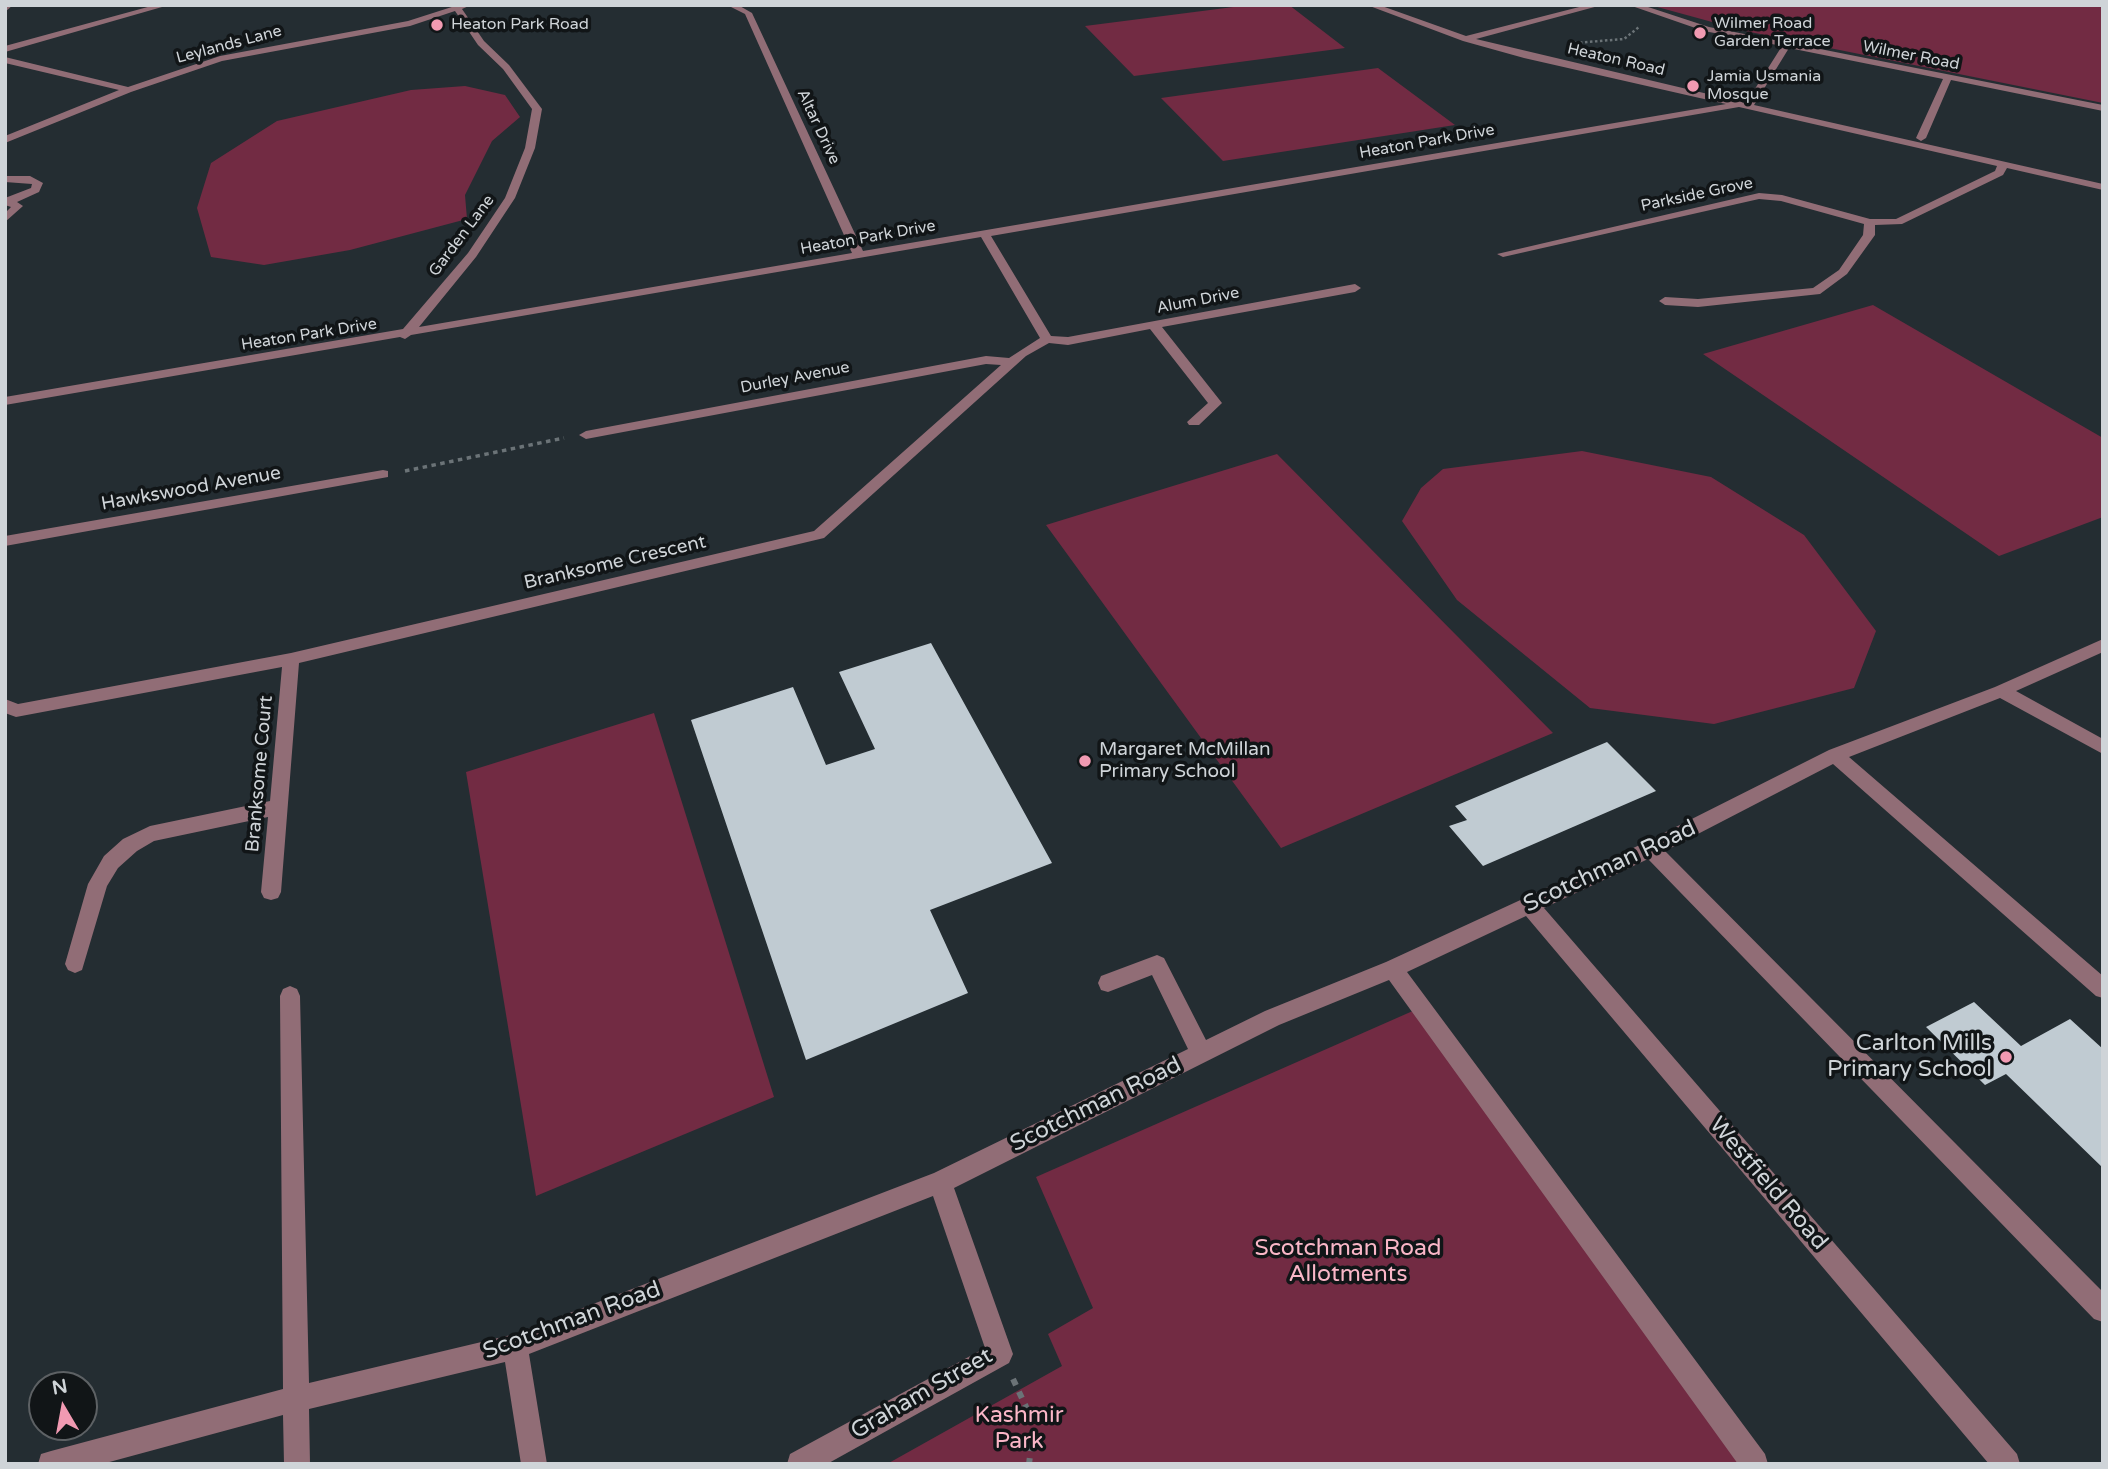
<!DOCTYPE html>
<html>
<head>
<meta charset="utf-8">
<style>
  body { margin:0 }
  #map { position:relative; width:2108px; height:1469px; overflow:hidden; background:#242d32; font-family:"Varela Round",sans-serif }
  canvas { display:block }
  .frame { position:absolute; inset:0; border:7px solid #cfd4d8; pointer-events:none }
  .north { position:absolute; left:28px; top:1371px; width:70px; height:70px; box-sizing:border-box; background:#111517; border:2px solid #5d6164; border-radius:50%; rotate:350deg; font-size:19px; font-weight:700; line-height:28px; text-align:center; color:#cfd4d8 }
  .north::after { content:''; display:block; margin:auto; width:24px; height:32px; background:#f19ab2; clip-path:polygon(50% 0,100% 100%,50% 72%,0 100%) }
</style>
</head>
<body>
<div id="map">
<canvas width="2108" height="1469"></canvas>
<div class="frame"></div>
<div class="north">N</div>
</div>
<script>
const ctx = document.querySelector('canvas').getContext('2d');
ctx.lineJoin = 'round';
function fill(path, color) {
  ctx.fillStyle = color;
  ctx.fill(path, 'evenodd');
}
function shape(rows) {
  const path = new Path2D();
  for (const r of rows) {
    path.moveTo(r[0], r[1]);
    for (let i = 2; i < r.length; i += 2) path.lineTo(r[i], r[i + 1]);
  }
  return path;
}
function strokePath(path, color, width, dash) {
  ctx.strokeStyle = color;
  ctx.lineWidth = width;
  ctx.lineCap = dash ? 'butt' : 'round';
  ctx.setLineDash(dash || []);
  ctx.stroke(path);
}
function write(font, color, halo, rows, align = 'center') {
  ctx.font = font + ' "Varela Round",sans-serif';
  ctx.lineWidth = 7;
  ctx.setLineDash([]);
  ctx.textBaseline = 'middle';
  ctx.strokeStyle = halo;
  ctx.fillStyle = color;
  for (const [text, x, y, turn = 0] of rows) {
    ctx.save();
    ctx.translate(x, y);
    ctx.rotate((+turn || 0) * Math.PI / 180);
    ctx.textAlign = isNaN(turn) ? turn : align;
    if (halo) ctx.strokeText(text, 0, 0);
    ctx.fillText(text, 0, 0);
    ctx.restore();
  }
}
const green = shape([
  [1249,5,1289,5,1345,48,1134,76,1085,26],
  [1650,5,2103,5,2103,103,1745,31],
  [1378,68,1455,125,1223,161,1161,98],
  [465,86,505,95,520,117,492,141,465,195,467,219,350,250,264,265,211,257,197,208,211,163,277,121,411,90],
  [1873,305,2103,438,2103,517,1999,556,1703,354],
  [1582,451,1711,477,1804,535,1876,631,1854,688,1714,724,1590,708,1457,600,1402,521,1421,488,1443,469],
  [1277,454,1553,733,1281,848,1046,525],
  [654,713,774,1097,536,1196,466,772],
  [1415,1010,1742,1464,887,1464,1062,1366,1048,1334,1093,1308,1036,1177]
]);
const building = shape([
  [931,643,1052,863,930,910,968,993,806,1060,691,720,793,687,826,765,875,749,839,672],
  [1607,742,1656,791,1483,866,1449,826,1467,820,1455,806],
  [1974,1002,2021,1046,2070,1019,2103,1049,2103,1168,2006,1074,1985,1085,1926,1027]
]);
const pathFar2 = shape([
  [1575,43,1624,39,1639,27]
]);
const pathFar1 = shape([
  [405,471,564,438]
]);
const path = shape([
  [1013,1379,1034,1424,1029,1464]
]);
const minor = shape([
  [5,5,13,5,5,12,5,5],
  [155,5,169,5,5,52,5,46,155,5],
  [458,5,471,5,462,9,484,41,509,65,542,109,535,148,515,198,476,257,419,327,852,253,745,14,727,5,738,5,752,13,863,251,1726,104,1524,58,1463,41,1367,5,1379,5,1466,36,1587,5,1602,5,1476,39,1746,103,1782,46,1704,31,1629,5,1642,5,1709,27,2103,105,2103,111,1951,80,1926,138,1921,141,1916,138,1943,79,1789,48,1754,105,2103,184,2103,190,2007,168,2003,175,1902,224,1875,225,1875,235,1847,274,1820,294,1698,307,1665,305,1659,301,1665,297,1698,299,1813,288,1839,270,1863,235,1864,224,1781,201,1759,199,1503,257,1497,254,1759,193,1782,195,1870,219,1896,219,1995,171,1997,166,1739,107,991,236,1051,336,1068,337,1355,284,1361,288,1355,292,1162,327,1222,403,1199,425,1189,425,1187,422,1208,403,1150,329,1068,345,1049,343,1026,356,824,538,299,663,281,892,278,898,271,900,264,898,261,892,268,817,154,841,137,851,118,868,107,886,82,970,75,973,68,970,65,964,88,884,104,856,123,839,150,826,270,801,282,667,16,717,5,713,5,699,18,704,291,653,814,531,1001,365,986,364,586,439,579,435,586,431,986,356,1009,358,1040,338,981,237,411,335,405,339,400,337,5,405,5,397,403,329,468,253,505,198,525,148,532,109,503,69,478,45,455,11,410,26,222,61,131,92,5,143,5,136,119,90,5,63,5,57,128,87,220,56,408,21,458,5],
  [5,176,30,176,43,183,39,192,17,202,23,206,5,222,5,213,11,207,5,205,5,198,31,188,32,184,5,182,5,176],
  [383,470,388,471,388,477,5,546,5,536,383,470],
  [2103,639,2103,652,2016,691,2103,739,2103,754,2000,698,1849,757,2103,976,2103,998,2096,996,1833,764,1665,851,2103,1292,2103,1322,2094,1319,1648,859,1544,908,2017,1454,2020,1464,1989,1464,1526,916,1407,972,1765,1454,1768,1464,1738,1464,1389,980,1279,1025,954,1188,1013,1354,1009,1363,827,1464,787,1464,790,1454,985,1348,933,1196,529,1354,547,1464,521,1464,505,1362,309,1409,310,1464,284,1464,283,1415,102,1464,38,1464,41,1454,51,1451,283,1389,280,996,283,989,290,986,297,989,300,996,309,1383,515,1334,934,1173,1188,1049,1152,975,1108,992,1101,990,1098,983,1101,976,1157,955,1164,958,1206,1040,1265,1011,1386,962,1644,843,1829,750,1995,687,2103,639]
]);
const markers = [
  [437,25,7,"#f19ab2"],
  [1700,33,7,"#f19ab2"],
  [1693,86,7,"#f19ab2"],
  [1085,761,7,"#f19ab2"],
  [2006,1057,7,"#f19ab2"]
];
const farPoinames = [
  ["Wilmer Road",1714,24],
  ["Garden Terrace",1714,42],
  ["Heaton Park Road",451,25],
  ["Jamia Usmania",1707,77],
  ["Mosque",1707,95]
];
const farStreetnames = [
  ["Leylands Lane",229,45,-15],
  ["Wilmer Road",1911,56,11],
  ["Heaton Road",1616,60,13],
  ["Altar Drive",818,127,65],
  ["Heaton Park Drive",1427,142,-10],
  ["Parkside Grove",1697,195,-12],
  ["Garden Lane",462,236,-53],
  ["Heaton Park Drive",868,238,-10],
  ["Alum Drive",1198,301,-11],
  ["Heaton Park Drive",309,335,-9],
  ["Durley Avenue",795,378,-11]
];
const streetNames = [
  ["Hawkswood Avenue",191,489,-10],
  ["Branksome Crescent",615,563,-13],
  ["Branksome Court",260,774,-85]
];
const poiNames = [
  ["Margaret McMillan",1099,750],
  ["Primary School",1099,772]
];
const nearStreetnames = [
  ["Scotchman Road",1610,867,-25],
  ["Scotchman Road",1096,1105,-26],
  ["Westfield Road",1768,1184,49],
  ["Scotchman Road",572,1321,-20],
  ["Graham Street",922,1394,-30]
];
const nearPoinames = [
  ["Carlton Mills",1992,1044],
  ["Primary School",1992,1070]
];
const nearParknames = [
  ["Scotchman Road",1348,1249],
  ["Allotments",1348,1275],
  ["Kashmir",1019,1416],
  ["Park",1019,1442]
];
fill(green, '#722b43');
fill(building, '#c0cbd2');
strokePath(pathFar2, '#6b7377', 2.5, [2.5, 2.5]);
strokePath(pathFar1, '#6b7377', 3.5, [4.5, 4.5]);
strokePath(path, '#6b7377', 6, [7, 7]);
fill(minor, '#916d76');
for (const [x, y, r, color] of markers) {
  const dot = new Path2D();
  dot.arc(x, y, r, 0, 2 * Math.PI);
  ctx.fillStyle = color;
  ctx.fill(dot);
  strokePath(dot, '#111517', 2.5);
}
write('16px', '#cfd4d8', '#111517', farPoinames, 'left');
write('16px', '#cfd4d8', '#111517', farStreetnames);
write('19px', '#cfd4d8', '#111517', streetNames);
write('19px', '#cfd4d8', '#111517', poiNames, 'left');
write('23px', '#cfd4d8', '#111517', nearStreetnames);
write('23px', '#cfd4d8', '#111517', nearPoinames, 'right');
write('23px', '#fab6c7', '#111517', nearParknames);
</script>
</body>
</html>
